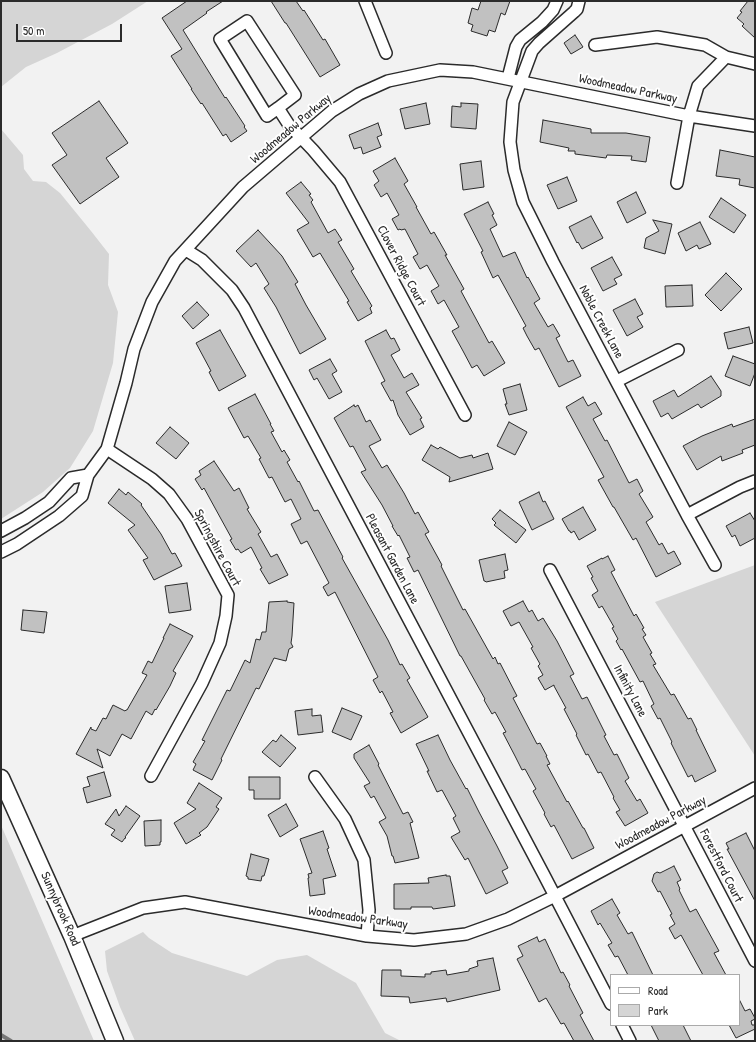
<!DOCTYPE html>
<html>
<head>
<meta charset="utf-8">
<style>
  body { margin:0 }
  #map { position:relative; width:756px; height:1042px; overflow:hidden; background:#f2f2f2; font-family:"Patrick Hand",sans-serif }
  canvas { display:block }
  .frame { position:absolute; inset:0; border:2px solid #2b2b2b; pointer-events:none }
  .legend { position:absolute; left:610px; top:974px; width:130px; height:52px; box-sizing:border-box; background:#fff; border:1px solid #aaa; margin:0; padding:5px 7px; list-style:none; font-size:12px; color:#2b2b2b }
  .legend li { display:flex; align-items:center; gap:8px; height:20px }
  .legend b { width:20px; border:1px solid #aaa }
  .scale { position:absolute; left:16px; top:24px; width:106px; height:18px; box-sizing:border-box; border:2px solid #2b2b2b; border-top:0; padding-left:5px; font-size:12px; line-height:14px; white-space:nowrap; color:#2b2b2b; -webkit-text-stroke:3px #fff; paint-order:stroke }
</style>
</head>
<body>
<div id="map">
<canvas width="756" height="1042"></canvas>
<div class="frame"></div>
<ul class="legend">
<li><b style="height:5px;background:#fff"></b>Road</li>
<li><b style="height:11px;background:#d5d5d5"></b>Park</li>
</ul>
<div class="scale">50 m</div>
</div>
<script>
const ctx = document.querySelector('canvas').getContext('2d');
ctx.lineJoin = 'round';
function fill(path, color) {
  ctx.fillStyle = color;
  ctx.fill(path, 'evenodd');
}
function shape(rows) {
  const path = new Path2D();
  for (const r of rows) {
    path.moveTo(r[0], r[1]);
    for (let i = 2; i < r.length; i += 2) path.lineTo(r[i], r[i + 1]);
  }
  return path;
}
function strokePath(path, color, width, dash) {
  ctx.strokeStyle = color;
  ctx.lineWidth = width;
  ctx.lineCap = dash ? 'butt' : 'round';
  ctx.setLineDash(dash || []);
  ctx.stroke(path);
}
function write(font, color, halo, rows, align = 'center') {
  ctx.font = font + ' "Patrick Hand",sans-serif';
  ctx.lineWidth = 4;
  ctx.setLineDash([]);
  ctx.textBaseline = 'middle';
  ctx.strokeStyle = halo;
  ctx.fillStyle = color;
  for (const [text, x, y, turn = 0] of rows) {
    ctx.save();
    ctx.translate(x, y);
    ctx.rotate((+turn || 0) * Math.PI / 180);
    ctx.textAlign = isNaN(turn) ? turn : align;
    if (halo) ctx.strokeText(text, 0, 0);
    ctx.fillText(text, 0, 0);
    ctx.restore();
  }
}
const green = shape([
  [1,1,148,1,112,24,57,53,26,67,1,87],
  [1,129,23,155,24,169,33,181,46,182,60,193,91,231,109,254,108,285,118,312,113,363,93,431,70,468,43,492,1,519],
  [755,565,755,756,655,602],
  [1,825,69,983,94,1041,1,1041],
  [143,932,149,938,172,953,247,976,277,960,307,955,356,983,385,1033,401,1041,135,1041,120,1007,107,971,105,951]
]);
const stream = shape([
  [1,1035,11,1041]
]);
const building = shape([
  [187,1,223,1,206,12,207,13,183,30,225,98,226,97,245,126,244,127,247,131,231,142,226,134,223,136,202,103,201,104,191,89,192,89,171,56,182,49,162,18,187,1],
  [271,1,296,1,303,11,304,10,323,40,325,39,340,65,320,77,286,23,285,23,271,1],
  [481,1,510,1,505,15,501,13,495,32,489,30,487,36,471,31,473,25,468,23,472,8,478,10,481,1],
  [748,1,755,1,755,38,742,26,744,24,737,18,742,12,740,11,748,1],
  [575,35,583,47,571,54,564,43,575,35],
  [99,101,128,143,106,158,119,177,80,204,52,165,67,155,52,133,99,101],
  [426,103,430,124,405,129,400,109,426,103],
  [461,103,478,104,476,129,451,127,452,106,461,107,461,103],
  [543,120,591,129,591,133,626,133,650,137,646,162,631,160,632,156,607,155,606,158,575,154,575,151,568,151,569,148,540,142,543,120],
  [378,123,382,135,377,137,381,147,363,154,361,147,354,149,349,135,378,123],
  [720,150,755,157,755,188,739,185,740,179,716,176,720,150],
  [395,158,408,181,404,184,417,207,416,207,431,234,434,232,447,255,445,255,464,289,461,291,489,343,492,341,505,363,484,376,477,365,472,368,463,351,452,331,459,327,444,300,438,304,431,291,439,286,427,265,420,269,413,257,418,254,405,229,401,230,400,229,398,230,392,219,399,215,387,193,381,197,374,185,379,181,373,171,395,158],
  [481,161,484,187,463,190,460,164,481,161],
  [567,177,577,201,558,209,547,185,567,177],
  [301,182,311,194,309,195,313,200,311,202,328,233,335,229,342,240,338,242,354,269,351,271,372,306,370,308,372,313,358,321,347,302,349,301,320,253,313,257,297,230,309,223,286,193,301,182],
  [636,192,646,213,627,223,617,202,636,192],
  [721,198,746,215,734,233,709,217,721,198],
  [488,202,494,214,492,215,497,225,490,229,503,257,515,252,527,278,528,277,540,299,534,303,548,327,553,324,560,336,556,338,568,362,573,360,581,376,559,387,539,348,535,350,527,336,523,328,526,326,498,275,493,278,481,252,483,251,464,214,488,202],
  [591,216,603,238,582,249,578,242,577,243,569,227,591,216],
  [653,220,672,224,665,254,644,248,646,238,659,231,653,220],
  [700,222,711,244,699,249,697,245,686,251,678,233,700,222],
  [258,230,282,256,298,282,295,284,306,305,326,339,300,354,276,307,264,288,269,284,256,263,251,267,236,251,258,230],
  [612,257,622,275,614,279,617,284,603,291,591,268,612,257],
  [726,273,742,289,721,311,705,295,726,273],
  [692,285,693,306,666,307,665,286,692,285],
  [635,299,643,314,637,317,643,327,627,336,613,310,635,299],
  [197,302,209,315,193,329,182,316,197,302],
  [749,327,753,343,728,349,724,333,749,327],
  [220,330,246,376,219,391,209,372,211,371,196,343,220,330],
  [386,330,391,339,394,338,400,350,391,355,404,378,412,373,419,385,406,392,422,418,420,419,424,427,410,435,398,415,393,400,391,401,381,383,385,381,365,341,386,330],
  [733,356,755,364,755,373,750,386,725,376,733,356],
  [330,359,337,371,332,374,342,392,329,399,317,378,314,380,309,370,330,359],
  [711,376,721,391,721,396,701,408,698,404,672,419,668,413,661,417,653,401,674,390,678,397,711,376],
  [520,384,527,410,509,415,505,404,507,404,503,389,520,384],
  [255,394,271,424,270,424,274,431,271,432,282,452,284,450,290,460,287,462,298,482,299,481,314,511,318,510,343,557,342,558,388,640,400,665,402,664,410,678,407,680,428,717,401,733,390,713,393,712,382,691,380,693,373,680,378,677,335,592,328,596,323,587,329,583,307,541,301,544,291,524,301,519,291,499,285,502,272,477,269,478,259,459,261,458,248,436,244,438,228,408,255,394],
  [583,397,588,406,595,402,602,414,593,419,605,441,607,440,629,483,637,479,643,491,639,494,653,517,646,522,659,545,662,543,668,554,674,551,681,564,656,577,636,538,633,540,614,507,613,507,598,480,604,477,566,407,583,397],
  [354,405,355,407,358,405,366,422,370,420,381,440,369,446,382,468,387,465,404,493,415,514,418,512,429,532,425,534,442,565,441,566,463,610,465,609,493,659,495,657,498,664,500,663,517,696,513,698,537,744,540,743,547,756,546,756,550,764,547,765,567,802,568,801,583,828,584,828,594,848,572,859,554,825,551,827,544,814,545,813,533,791,536,789,525,769,522,770,515,756,503,733,506,732,495,712,492,714,484,700,485,699,461,656,460,656,418,570,414,572,407,558,410,557,399,535,398,536,392,526,393,526,382,505,361,472,366,470,353,446,350,447,334,418,354,405],
  [755,419,755,445,742,450,743,453,722,461,721,456,697,470,683,446,702,436,732,424,733,427,755,419],
  [509,422,527,432,515,455,497,446,509,422],
  [170,427,189,443,176,459,156,443,170,427],
  [431,445,438,449,440,447,460,458,472,455,473,458,488,453,493,469,449,482,450,477,422,460,431,445],
  [214,461,234,491,239,488,249,508,247,509,261,532,258,534,271,557,277,554,288,575,269,584,260,569,262,568,251,547,241,553,238,549,236,550,230,540,232,539,204,488,202,490,195,479,201,475,199,471,214,461],
  [119,489,126,495,128,492,142,504,141,505,161,534,172,554,175,553,182,566,154,580,143,560,148,558,128,530,135,525,108,503,119,489],
  [539,492,543,502,545,501,554,519,532,530,519,502,539,492],
  [583,507,596,530,579,540,574,531,571,533,570,531,569,531,562,519,583,507],
  [500,510,526,530,516,543,494,525,496,523,492,519,500,510],
  [750,513,755,521,755,538,740,546,735,535,732,537,726,526,750,513],
  [505,554,508,570,504,571,505,578,486,582,485,581,484,581,479,560,505,554],
  [608,556,615,570,611,572,634,616,636,614,644,628,642,629,646,635,643,637,652,653,650,654,656,664,653,665,671,695,674,694,688,719,691,718,697,730,696,730,716,771,695,782,692,775,688,777,671,743,672,742,660,718,658,719,651,706,654,704,643,681,640,682,622,649,621,650,616,641,618,639,612,628,614,627,602,606,599,608,592,595,598,591,591,578,593,577,587,566,602,558,602,559,608,556],
  [187,583,191,610,169,613,165,586,187,583],
  [287,601,287,602,294,603,292,636,291,643,293,647,289,649,286,661,274,658,259,689,256,688,221,759,222,760,212,780,193,770,196,764,193,762,205,741,202,740,227,690,230,691,245,660,250,663,256,639,260,640,262,632,266,632,269,602,287,601],
  [523,601,529,612,532,610,538,621,543,618,557,641,574,674,570,676,582,699,587,697,606,735,604,736,614,755,617,754,629,778,625,781,637,801,640,799,648,813,625,826,616,812,620,810,613,798,614,797,601,772,598,773,588,754,586,755,576,735,577,734,564,709,566,708,554,686,554,685,545,690,538,678,543,675,538,666,540,664,531,648,533,647,519,622,511,626,503,611,523,601],
  [23,610,47,612,44,633,21,630,23,610],
  [170,624,193,636,173,671,176,673,170,686,156,710,155,709,152,715,146,711,131,739,122,734,110,756,97,749,103,768,76,754,91,727,91,729,96,731,103,718,106,719,113,705,125,711,126,710,127,710,147,675,142,673,148,661,152,663,164,638,163,638,170,624],
  [342,708,362,716,351,740,332,732,342,708],
  [312,709,312,716,321,715,323,732,298,735,295,711,312,709],
  [281,735,296,748,280,767,262,752,273,740,276,742,281,735],
  [438,735,450,760,466,789,467,788,479,812,497,846,508,868,502,871,508,883,486,894,468,858,465,860,451,837,460,832,453,818,456,816,442,790,437,792,427,771,429,771,416,744,438,735],
  [369,745,379,764,378,765,403,814,408,812,413,822,410,823,419,858,395,863,393,856,392,856,387,836,379,822,386,818,374,796,371,798,364,786,370,783,354,758,354,754,369,745],
  [104,772,111,796,87,803,83,788,90,786,87,777,104,772],
  [249,777,280,777,280,799,254,799,254,790,249,790,249,777],
  [199,783,222,798,216,807,219,809,207,827,199,833,201,835,186,844,174,823,196,809,187,803,199,783],
  [286,804,298,826,280,837,268,815,286,804],
  [126,806,140,816,125,837,126,838,125,838,122,842,111,835,115,830,105,824,116,809,119,816,126,806],
  [161,820,161,842,160,842,160,845,145,846,144,821,161,820],
  [323,831,329,848,327,849,336,876,323,879,325,894,310,896,308,878,309,878,308,874,312,873,300,839,323,831],
  [746,833,755,851,755,901,727,849,729,849,726,843,746,833],
  [251,854,269,859,264,876,262,876,261,881,248,879,248,877,246,876,251,854],
  [674,866,681,880,677,882,680,889,679,890,690,912,696,909,719,951,714,953,726,975,703,975,681,935,675,939,669,928,675,924,670,915,672,914,660,891,658,892,652,881,654,874,657,872,660,873,674,866],
  [446,875,446,876,450,876,455,906,433,909,432,907,411,907,411,909,394,909,394,884,429,883,428,878,446,875],
  [612,899,620,913,617,915,628,934,632,932,653,975,628,975,618,956,615,957,608,945,612,943,600,923,598,925,591,911,612,899],
  [537,937,539,942,545,939,561,973,563,972,570,985,569,986,583,1013,580,1015,594,1041,574,1041,564,1023,561,1024,546,998,539,1002,517,959,523,956,518,946,537,937],
  [493,958,500,990,447,1002,446,998,410,1003,409,997,381,996,382,970,401,970,401,976,425,977,425,974,431,974,431,972,446,970,447,975,469,971,469,969,478,966,477,961,493,958],
  [739,999,745,1011,750,1009,755,1018,755,1019,751,1021,752,1025,755,1025,755,1029,736,1038,729,1025,739,1025,739,999],
  [651,1025,683,1025,691,1041,659,1041,651,1025]
]);
const street = shape([
  [365,1,386,53],
  [579,1,577,9,574,12,539,43,532,51,513,102,510,142,514,170,523,202,553,262,687,515,715,565],
  [595,45,657,37,705,45,726,57,755,64],
  [508,78,516,47,520,40,542,22,553,10,557,1],
  [278,108,267,116,220,39,247,21,295,95,278,108,289,125,313,150,340,182,465,415],
  [677,183,689,116,698,86,726,57],
  [186,250,202,260,232,290,244,308,545,877,611,1004],
  [617,381,678,350],
  [107,449,152,479,169,494,187,519,228,595,226,616,220,643,202,683,151,776],
  [687,515,740,487,755,481],
  [1,531,25,518,49,502,71,478,88,475],
  [1,552,17,544,59,516,82,496,88,475,107,449,126,383,134,349,152,302,175,261,243,187,332,111,359,94,388,81,440,70,473,72,689,116,755,126],
  [550,570,755,961],
  [315,777,345,819,364,860,369,910,367,936],
  [72,936,143,908,185,902,367,936,414,940,466,934,508,919,555,896,755,788],
  [622,1025,630,1041]
]);
const secondary = shape([
  [1,778,72,936,115,1041]
]);
const streetNames = [
  ["Woodmeadow Parkway",628,89,12],
  ["Woodmeadow Parkway",291,129,-40],
  ["Clover Ridge Court",401,266,62],
  ["Noble Creek Lane",601,322,62],
  ["Springshire Court",217,548,62],
  ["Pleasant Garden Lane",392,559,62],
  ["Infinity Lane",630,691,62],
  ["Woodmeadow Parkway",661,823,-28],
  ["Forestford Court",721,866,63],
  ["Sunnybrook Road",60,909,66],
  ["Woodmeadow Parkway",358,918,8]
];
fill(green, '#d5d5d5');
strokePath(stream, '#787878', 4);
fill(building, '#c1c1c1');
strokePath(building, '#2b2b2b', 1);
strokePath(street, '#2b2b2b', 14);
strokePath(secondary, '#2b2b2b', 19);
strokePath(street, '#fff', 11);
strokePath(secondary, '#fff', 16);
write('13px', '#2b2b2b', '#fff', streetNames);
</script>
</body>
</html>
